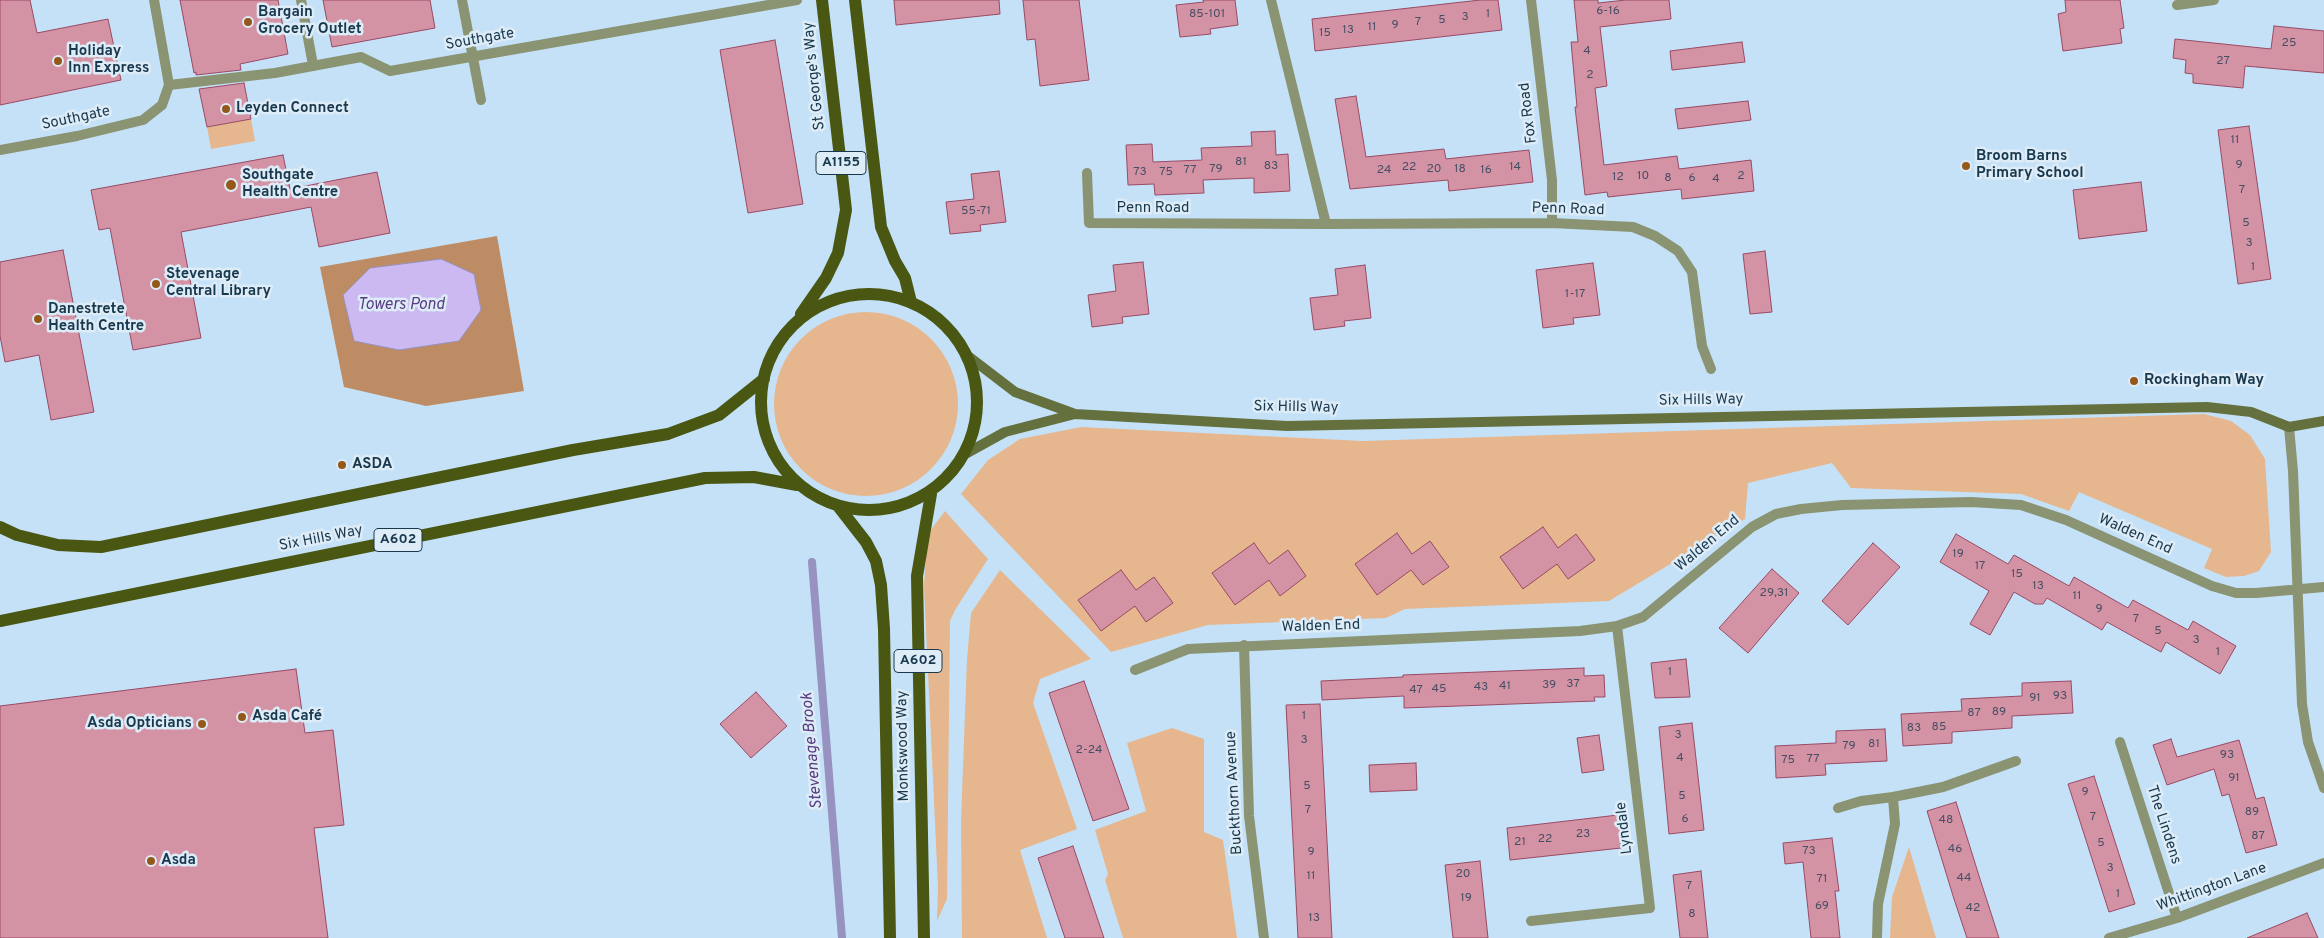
<!DOCTYPE html>
<html>
<head>
<meta charset="utf-8">
<style>
  body { margin:0 }
  canvas { display:block; background:#c4e1f7 }
</style>
</head>
<body>
<canvas width="2324" height="938"></canvas>
<script>
const ctx = document.querySelector('canvas').getContext('2d');
ctx.lineJoin = 'round';
function fill(path, color) {
  ctx.fillStyle = color;
  ctx.fill(path, 'evenodd');
}
function shape(rows) {
  const path = new Path2D();
  for (const r of rows) {
    if (r.length === 3) {
      path.moveTo(r[0] + r[2], r[1]);
      path.arc(r[0], r[1], r[2], 0, 2 * Math.PI);
      continue;
    }
    path.moveTo(r[0], r[1]);
    for (let i = 2; i < r.length; i += 2) path.lineTo(r[i], r[i + 1]);
  }
  return path;
}
function strokePath(path, color, width, dash) {
  ctx.strokeStyle = color;
  ctx.lineWidth = width;
  ctx.lineCap = dash ? 'butt' : 'round';
  ctx.setLineDash(dash || []);
  ctx.stroke(path);
}
function write(font, color, halo, rows, align = 'center') {
  ctx.font = font + ' Overpass,sans-serif';
  ctx.lineWidth = 5;
  ctx.setLineDash([]);
  ctx.textBaseline = 'middle';
  ctx.strokeStyle = halo;
  ctx.fillStyle = color;
  for (const [text, x, y, turn = 0] of rows) {
    ctx.save();
    ctx.translate(x, y);
    ctx.rotate((+turn || 0) * Math.PI / 180);
    ctx.textAlign = isNaN(turn) ? turn : align;
    if (halo) ctx.strokeText(text, 0, 0);
    ctx.fillText(text, 0, 0);
    ctx.restore();
  }
}
const green = shape([
  [251,119,255,141,211,149,207,127],
  [866,404,92],
  [2204,414,2231,421,2250,435,2265,459,2271,552,2259,571,2244,576,2226,577,2204,568,2212,549,2079,492,2069,511,2021,494,1851,488,1832,463,1748,483,1745,519,1609,601,1405,609,1386,618,1208,625,1111,652,961,494,988,460,1020,439,1081,427,1363,441],
  [945,511,988,559,955,610,950,621,947,899,937,921,938,887,924,586,926,552,930,531],
  [1000,570,1091,659,1040,679,1033,703,1077,829,1020,850,1047,938,962,938,961,821,967,659,971,613],
  [1172,728,1204,739,1204,832,1223,840,1237,938,1123,938,1105,880,1108,874,1095,830,1146,811,1127,743],
  [1909,847,1936,938,1890,938,1892,897]
]);
const forest = shape([
  [497,236,524,391,426,406,344,387,320,267],
  [441,259,474,275,481,310]
]);
const water = shape([
  [441,259,474,274,481,310,459,341,399,350,354,341,343,295,370,268,441,259]
]);
const stream = shape([
  [812,562,842,938]
]);
const building = shape([
  [0,0,30,0,37,33,108,19,121,80,0,105,0,0],
  [180,0,278,0,288,54,240,64,241,70,196,75,196,72,194,73,180,0],
  [323,0,430,0,435,28,332,47,323,0],
  [894,0,999,0,1000,14,896,25,894,0],
  [1023,0,1079,0,1089,80,1040,86,1035,39,1027,40,1023,0],
  [1203,0,1235,0,1238,25,1210,29,1211,34,1180,37,1176,5,1204,2,1203,0],
  [1480,0,1498,0,1502,30,1315,51,1312,19,1480,0],
  [1574,0,1598,0,1598,3,1626,0,1669,0,1671,19,1600,27,1607,86,1595,88,1604,165,1677,156,1679,169,1751,160,1754,191,1682,199,1681,189,1608,197,1607,192,1585,195,1575,107,1577,107,1571,42,1578,42,1574,0],
  [2065,0,2120,0,2124,28,2120,29,2122,43,2063,51,2058,14,2066,12,2065,0],
  [2274,26,2324,31,2324,73,2245,66,2243,88,2193,83,2193,74,2185,73,2186,60,2173,58,2175,39,2271,49,2274,26],
  [775,40,803,204,748,213,720,50,775,40],
  [1742,42,1745,62,1672,70,1670,51,1742,42],
  [244,83,251,119,207,127,199,89,244,83],
  [1356,96,1366,157,1444,149,1446,159,1529,150,1533,182,1449,191,1448,180,1350,189,1335,99,1356,96],
  [1748,101,1751,120,1678,129,1675,109,1748,101],
  [2249,126,2271,279,2238,284,2218,130,2249,126],
  [1275,131,1276,155,1288,154,1290,191,1254,193,1254,178,1203,180,1204,193,1155,195,1154,184,1128,185,1126,145,1152,144,1153,162,1202,160,1201,148,1252,146,1251,132,1275,131],
  [283,155,290,189,377,172,390,233,319,247,311,207,181,232,201,338,133,350,110,228,99,230,91,190,283,155],
  [999,171,1006,222,980,225,981,231,950,234,946,202,974,199,971,174,999,171],
  [2141,182,2147,231,2079,239,2073,190,2141,182],
  [63,250,94,412,51,420,39,355,5,362,0,336,0,262,63,250],
  [1765,251,1772,312,1750,314,1743,254,1765,251],
  [1143,262,1149,314,1122,317,1123,323,1092,327,1088,295,1116,291,1113,265,1143,262],
  [1593,263,1600,315,1573,318,1574,324,1543,328,1536,270,1593,263],
  [1365,265,1371,318,1344,321,1345,326,1314,330,1310,298,1338,295,1335,269,1365,265],
  [1543,527,1558,548,1576,534,1595,560,1568,579,1557,564,1523,589,1500,557,1543,527],
  [1397,533,1412,554,1430,541,1449,567,1423,585,1411,570,1377,595,1355,564,1397,533],
  [1956,534,2008,564,2014,555,2069,586,2074,577,2128,608,2133,600,2188,630,2193,621,2236,646,2220,674,2166,642,2161,652,2107,622,2102,630,2047,598,2043,604,2035,604,2014,592,1990,635,1970,624,1989,591,1940,562,1956,534],
  [1254,543,1269,564,1288,550,1306,576,1280,596,1269,580,1235,605,1212,573,1254,543],
  [1873,543,1900,567,1848,625,1822,601,1873,543],
  [1772,569,1799,593,1748,653,1719,628,1772,569],
  [1121,570,1136,590,1154,577,1173,603,1146,622,1135,606,1101,631,1078,600,1121,570],
  [1686,659,1690,697,1655,698,1651,663,1686,659],
  [1584,668,1584,676,1604,675,1605,697,1594,697,1595,701,1404,708,1404,696,1322,700,1321,681,1403,677,1403,675,1584,668],
  [296,669,305,733,333,730,344,825,314,828,328,938,0,938,0,706,296,669],
  [1084,681,1129,809,1093,821,1049,693,1084,681],
  [2071,681,2073,713,2012,716,2012,728,1952,732,1952,743,1903,746,1901,714,1962,711,1961,699,2022,696,2022,683,2071,681],
  [756,692,787,726,751,758,720,724,756,692],
  [1320,704,1332,938,1298,938,1286,705,1320,704],
  [1692,723,1704,830,1669,834,1659,727,1692,723],
  [1885,729,1887,761,1825,764,1826,775,1776,778,1775,746,1836,743,1836,731,1885,729],
  [1599,735,1604,770,1582,773,1577,738,1599,735],
  [2171,739,2177,757,2239,740,2256,799,2264,797,2277,845,2246,853,2229,794,2222,796,2214,769,2167,785,2153,745,2171,739],
  [1416,763,1417,790,1370,792,1369,765,1416,763],
  [2094,776,2135,904,2109,912,2068,784,2094,776],
  [1956,802,1980,879,1999,938,1967,938,1954,899,1927,811,1956,802],
  [1618,815,1621,848,1510,860,1507,828,1618,815],
  [1832,838,1839,891,1835,891,1840,938,1811,938,1803,862,1785,864,1783,843,1832,838],
  [1073,846,1104,938,1065,938,1038,858,1073,846],
  [1480,861,1488,938,1453,938,1445,865,1480,861],
  [1701,871,1708,938,1680,938,1673,875,1701,871],
  [2307,913,2318,938,2247,938,2307,913]
]);
const street = shape([
  [301,0,313,65],
  [462,0,481,100],
  [1271,0,1326,224,1552,223,1633,227,1655,236,1678,251,1692,272,1702,346,1711,369],
  [1531,0,1552,180,1552,223],
  [2177,5,2214,0],
  [169,85,275,73,361,57,390,71,797,0],
  [0,150,77,136,143,120,162,105,169,85,154,0],
  [1087,173,1089,223,1326,224],
  [2289,427,2293,471,2302,704,2308,742,2324,788],
  [1244,645,1249,816,1264,938],
  [1135,670,1188,649,1580,631,1617,626,1643,617,1752,527,1776,514,1801,509,1842,505,1971,502,2021,505,2066,520,2212,586,2236,593,2256,593,2324,587],
  [2120,742,2177,918],
  [1838,808,1861,801,1893,797],
  [1531,921,1650,908,1617,626],
  [1877,938,1878,904,1895,824,1893,797,1943,787,2016,761],
  [2109,938,2177,918,2324,863]
]);
const secondary = shape([
  [968,356,1015,392,1075,414],
  [967,453,1005,432,1075,414,1287,426,2207,407,2251,412,2289,427,2324,421]
]);
const primary = shape([
  [855,0,881,227,895,261,905,278,911,302],
  [869,402,108],
  [801,314,826,278,838,253,846,210,822,0],
  [838,506,866,542,876,561,881,585,884,629,890,938],
  [0,527,17,535,58,545,101,547,573,450,668,434,719,415,764,379],
  [0,621,705,478,754,477,797,485],
  [924,938,917,576,931,494]
]);
const markers = [
  [248,22,5,"#95581b"],
  [58,61,5,"#95581b"],
  [226,109,5,"#95581b"],
  [1966,166,5,"#95581b"],
  [231,185,6,"#95581b"],
  [156,284,5,"#95581b"],
  [38,319,5,"#95581b"],
  [2134,381,5,"#95581b"],
  [342,465,5,"#95581b"],
  [242,717,5,"#95581b"],
  [202,724,5,"#95581b"],
  [151,861,5,"#95581b"]
];
const numberNames = [
  ["6-16",1608,12],
  ["85-101",1207,15],
  ["1",1488,15],
  ["3",1465,18],
  ["5",1442,21],
  ["7",1418,23],
  ["9",1395,26],
  ["11",1372,28],
  ["13",1348,31],
  ["15",1325,34],
  ["25",2289,44],
  ["4",1587,52],
  ["27",2223,62],
  ["2",1590,76],
  ["11",2235,141],
  ["81",1241,163],
  ["9",2239,166],
  ["83",1271,167],
  ["22",1409,168],
  ["14",1515,168],
  ["79",1216,170],
  ["20",1434,170],
  ["18",1460,170],
  ["77",1190,171],
  ["24",1384,171],
  ["16",1486,171],
  ["73",1140,173],
  ["75",1166,173],
  ["10",1643,177],
  ["2",1741,177],
  ["12",1618,178],
  ["8",1668,179],
  ["6",1692,179],
  ["4",1716,180],
  ["7",2242,191],
  ["55-71",976,212],
  ["5",2246,224],
  ["3",2249,244],
  ["1",2253,268],
  ["1-17",1575,295],
  ["19",1958,555],
  ["17",1980,567],
  ["15",2017,575],
  ["13",2038,587],
  ["29,31",1774,594],
  ["11",2077,597],
  ["9",2099,610],
  ["7",2136,620],
  ["5",2158,632],
  ["3",2196,641],
  ["1",2218,653],
  ["1",1670,673],
  ["37",1573,685],
  ["39",1549,686],
  ["41",1505,687],
  ["43",1481,688],
  ["45",1439,690],
  ["47",1416,691],
  ["93",2060,697],
  ["91",2035,699],
  ["89",1999,713],
  ["87",1974,714],
  ["1",1304,717],
  ["85",1939,728],
  ["83",1914,729],
  ["3",1678,736],
  ["3",1304,741],
  ["81",1874,745],
  ["79",1849,747],
  ["2-24",1089,751],
  ["93",2227,756],
  ["4",1680,759],
  ["77",1813,760],
  ["75",1788,761],
  ["91",2234,779],
  ["5",1307,787],
  ["9",2085,793],
  ["5",1682,797],
  ["7",1308,811],
  ["89",2252,813],
  ["7",2093,818],
  ["6",1685,820],
  ["48",1946,821],
  ["23",1583,835],
  ["87",2258,837],
  ["22",1545,840],
  ["21",1520,843],
  ["5",2101,844],
  ["46",1955,850],
  ["73",1809,852],
  ["9",1311,853],
  ["3",2110,869],
  ["20",1463,875],
  ["11",1311,877],
  ["44",1964,879],
  ["71",1822,880],
  ["7",1689,887],
  ["1",2118,895],
  ["19",1466,899],
  ["69",1822,907],
  ["42",1973,909],
  ["8",1692,915],
  ["13",1314,919]
];
const shields = [
  [841,163,50],
  [398,540,48],
  [918,661,48]
];
const shieldNames = [
  ["A1155",841,163],
  ["A602",398,540],
  ["A602",918,661]
];
const poiNames = [
  ["Bargain",258,13],
  ["Grocery Outlet",258,30],
  ["Holiday",68,52],
  ["Inn Express",68,69],
  ["Leyden Connect",236,109],
  ["Broom Barns",1976,157],
  ["Primary School",1976,174],
  ["Southgate",242,176],
  ["Health Centre",242,193],
  ["Stevenage",166,275],
  ["Central Library",166,292],
  ["Danestrete",48,310],
  ["Health Centre",48,327],
  ["Rockingham Way",2144,381],
  ["ASDA",352,465],
  ["Asda Café",252,717],
  ["Asda Opticians",192,724,"right"],
  ["Asda",161,861]
];
const streetNames = [
  ["Southgate",480,40,-10],
  ["St George's Way",815,76,-96],
  ["Fox Road",1529,113,-97],
  ["Southgate",76,119,-12],
  ["Penn Road",1153,209],
  ["Penn Road",1568,210,2],
  ["Six Hills Way",1701,401,-1],
  ["Six Hills Way",1296,408,1],
  ["Walden End",2135,535,24],
  ["Six Hills Way",321,539,-11],
  ["Walden End",1708,544,-40],
  ["Walden End",1321,627,-2],
  ["Monkswood Way",904,746,-91],
  ["Buckthorn Avenue",1235,793,-93],
  ["The Lindens",2163,825,72],
  ["Lyndale",1625,828,-97],
  ["Whittington Lane",2212,888,-20]
];
const waterNames = [
  ["Towers Pond",401,306],
  ["Stevenage Brook",813,751,-95]
];
fill(green, '#e6b78f');
fill(forest, '#bd8c64');
fill(water, '#cdb9f1');
strokePath(water, '#9792c0', 1);
strokePath(stream, '#9792c0', 8);
fill(building, '#d493a5');
strokePath(building, '#994a64', 1);
strokePath(street, '#8a9473', 10);
strokePath(secondary, '#64713f', 10);
strokePath(primary, '#495713', 12);
for (const [x, y, r, color] of markers) {
  const dot = new Path2D();
  dot.arc(x, y, r, 0, 2 * Math.PI);
  ctx.fillStyle = color;
  ctx.fill(dot);
  strokePath(dot, '#ddecf7', 2);
}
write('12px', '#474f64', null, numberNames);
for (const [x, y, w] of shields) {
  const box = new Path2D();
  box.roundRect(x - w / 2, y - 11.5, w, 23, 4);
  ctx.fillStyle = '#ddecf7';
  ctx.fill(box);
  strokePath(box, '#18384e', 1);
}
write('bold 14px', '#18384e', null, shieldNames);
write('bold 15px', '#18384e', '#ddecf7', poiNames, 'left');
write('15px', '#18384e', '#ddecf7', streetNames);
write('italic 16px', '#583c7f', '#ddecf7', waterNames);
</script>
</body>
</html>
